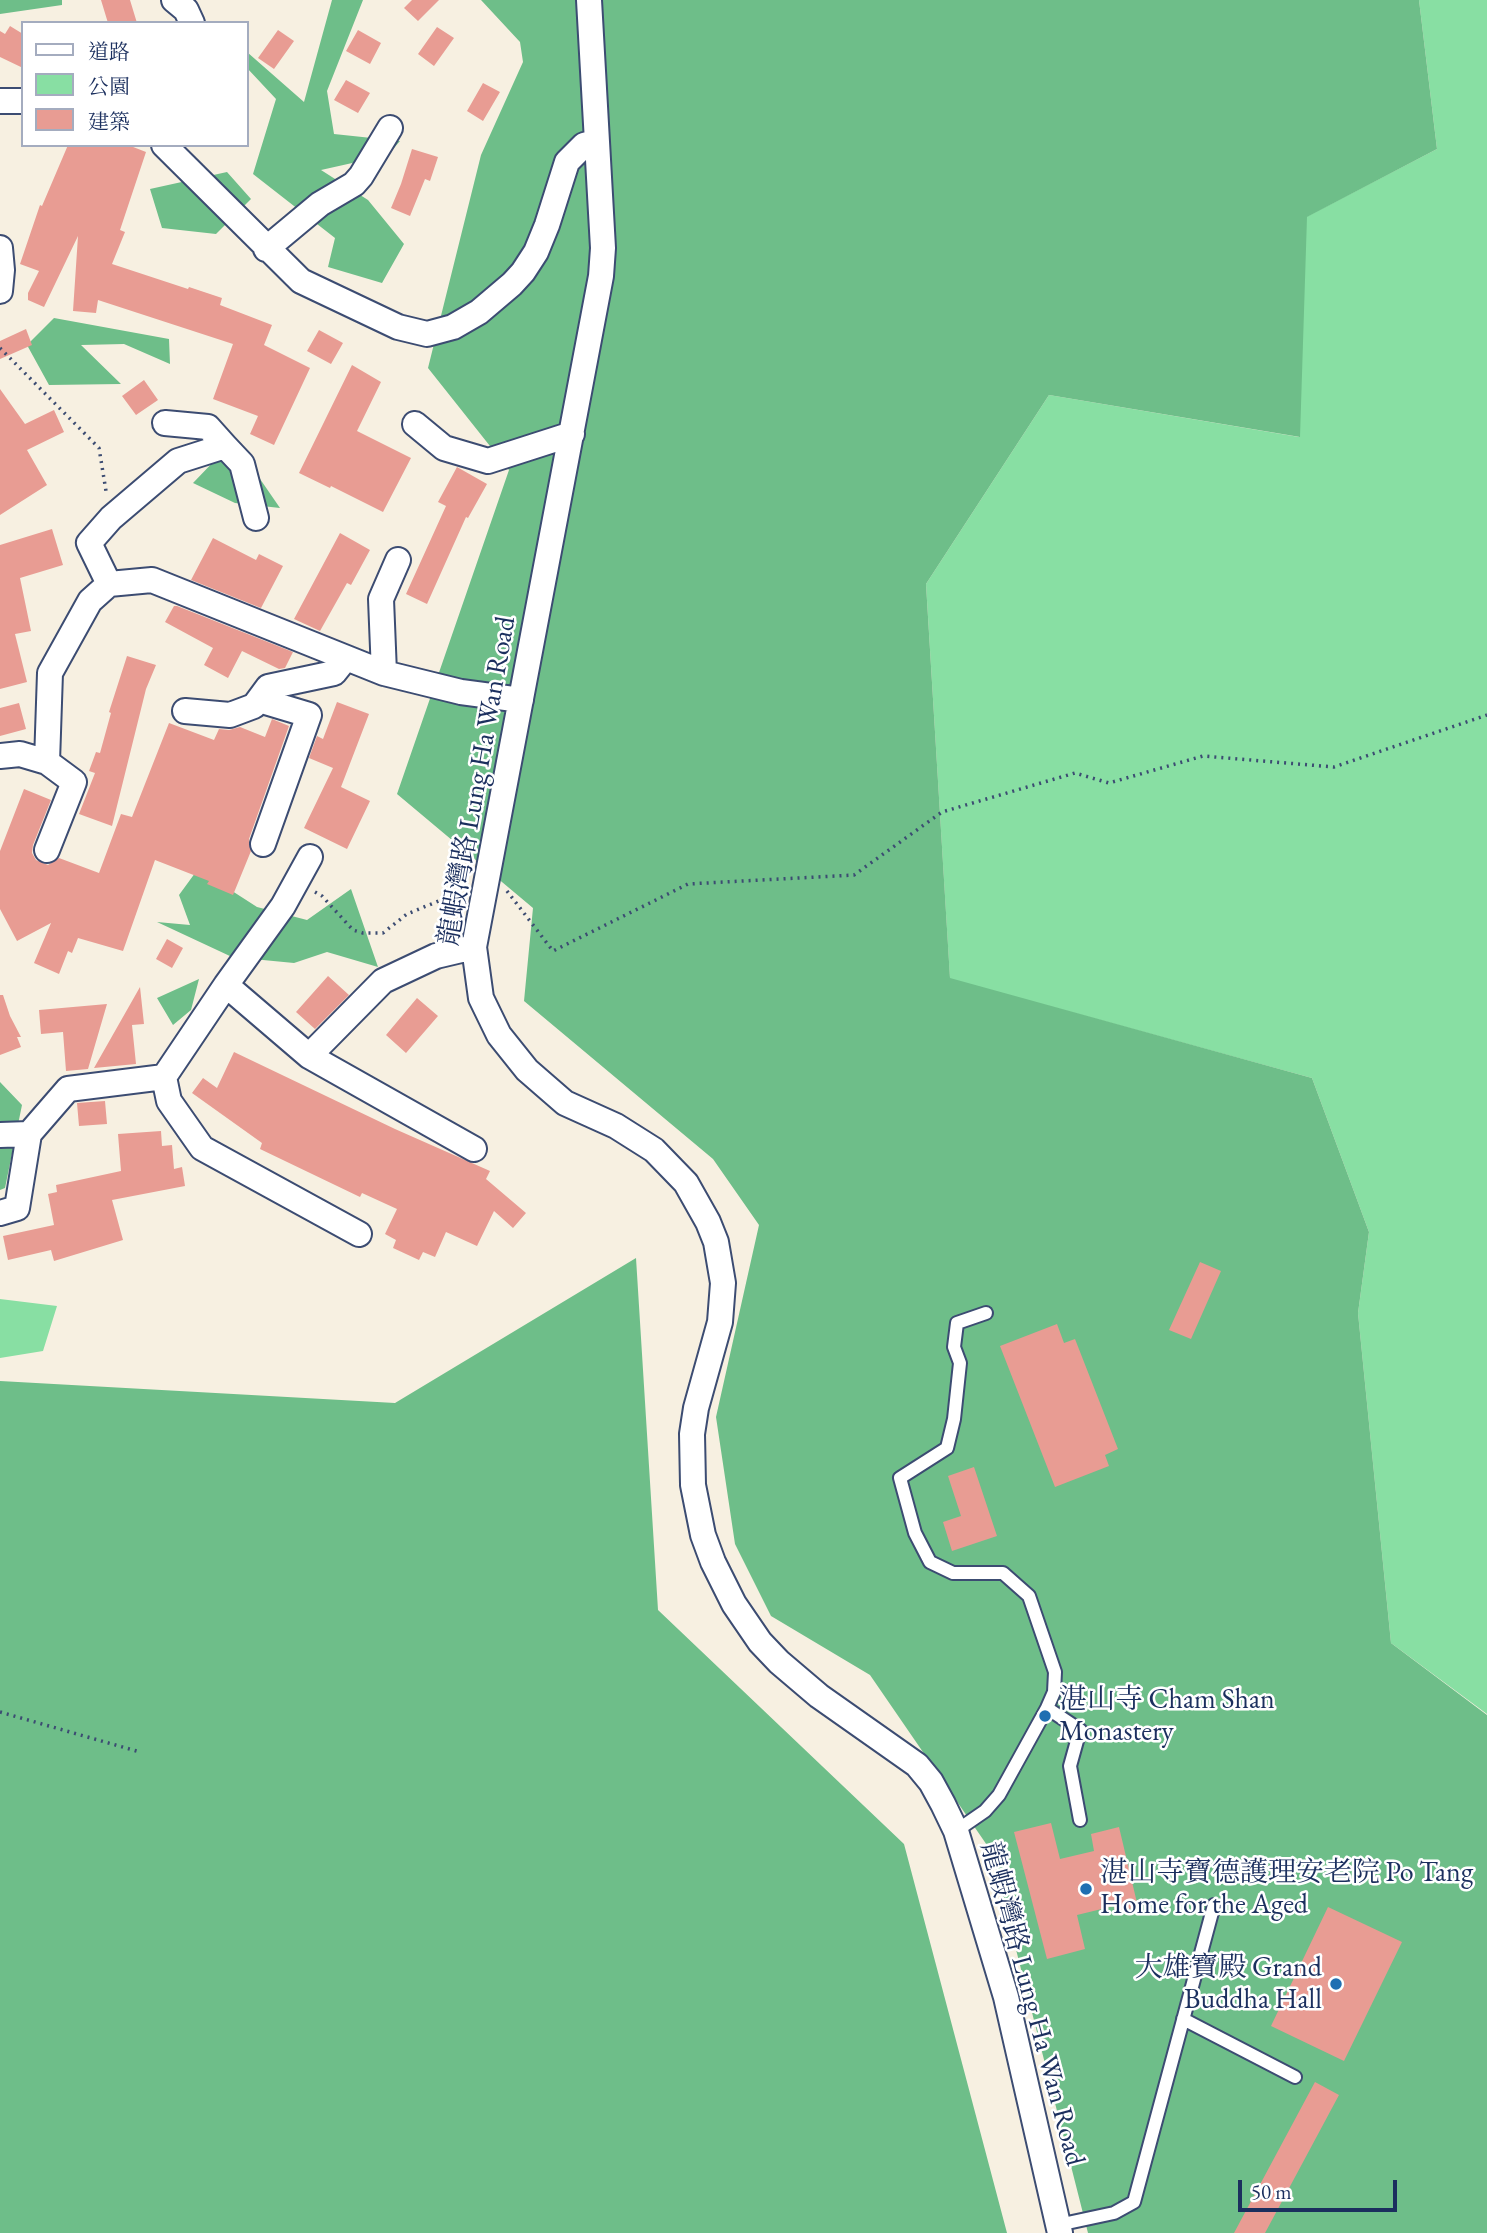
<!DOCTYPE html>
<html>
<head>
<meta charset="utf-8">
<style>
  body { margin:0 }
  #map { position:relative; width:1487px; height:2233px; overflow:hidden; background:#f7f0e1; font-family:"EB Garamond","Noto Serif TC",serif }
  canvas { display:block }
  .legend { position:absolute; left:21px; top:21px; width:228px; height:126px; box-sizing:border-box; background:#fff; border:2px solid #a4acbf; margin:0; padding:9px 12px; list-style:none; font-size:21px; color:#1b2f5e }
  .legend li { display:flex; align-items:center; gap:14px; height:35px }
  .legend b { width:35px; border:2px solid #a4acbf }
  .scale { position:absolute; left:1238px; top:2180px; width:159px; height:32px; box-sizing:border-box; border:4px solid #1b2f5e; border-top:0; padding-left:9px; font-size:21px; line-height:24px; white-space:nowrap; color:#1b2f5e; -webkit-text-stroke:5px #fff; paint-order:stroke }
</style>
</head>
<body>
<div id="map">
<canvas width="1487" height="2233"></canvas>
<ul class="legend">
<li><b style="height:9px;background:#fff"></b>道路</li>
<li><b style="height:19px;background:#88dfa3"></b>公園</li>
<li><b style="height:19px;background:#e89c93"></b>建築</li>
</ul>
<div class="scale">50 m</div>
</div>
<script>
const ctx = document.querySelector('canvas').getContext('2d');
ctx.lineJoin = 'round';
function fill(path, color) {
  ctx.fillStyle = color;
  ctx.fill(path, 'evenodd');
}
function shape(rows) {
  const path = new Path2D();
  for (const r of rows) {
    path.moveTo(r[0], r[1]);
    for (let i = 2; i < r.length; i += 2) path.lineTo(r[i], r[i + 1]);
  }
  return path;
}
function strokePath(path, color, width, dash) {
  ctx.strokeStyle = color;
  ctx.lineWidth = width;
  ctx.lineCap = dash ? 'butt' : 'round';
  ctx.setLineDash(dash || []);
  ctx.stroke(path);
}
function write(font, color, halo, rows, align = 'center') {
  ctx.font = font + ' "EB Garamond","Noto Serif TC",serif';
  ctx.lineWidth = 5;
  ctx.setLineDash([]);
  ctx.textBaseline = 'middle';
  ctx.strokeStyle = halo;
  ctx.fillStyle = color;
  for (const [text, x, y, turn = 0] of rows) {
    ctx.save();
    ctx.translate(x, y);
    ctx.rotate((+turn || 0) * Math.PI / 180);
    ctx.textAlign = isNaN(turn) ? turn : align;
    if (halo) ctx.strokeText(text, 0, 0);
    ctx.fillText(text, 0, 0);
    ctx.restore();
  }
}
const green = shape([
  [1419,0,1487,0,1487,1714,1391,1643,1358,1313,1369,1232,1312,1078,950,979,926,584,1049,395,1299,437,1306,217,1437,149],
  [0,1299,57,1306,43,1351,0,1358]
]);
const forest = shape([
  [0,0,62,0,62,5,0,14],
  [332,0,363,0,327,91,334,134,400,141,388,155,321,170,368,200,404,244,382,283,328,267,335,238,253,174,276,99,247,68,247,52,304,102],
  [481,0,1419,0,1437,149,1307,217,1300,437,1049,395,926,584,950,978,1312,1078,1369,1232,1358,1313,1391,1643,1487,1715,1487,2233,1088,2233,991,1851,870,1675,771,1616,735,1544,716,1417,759,1225,713,1159,524,1001,533,908,397,794,509,470,428,368,481,155,523,62,520,42],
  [227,172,251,199,216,234,162,228,150,189],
  [54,318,169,339,170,364,124,344,81,345,121,384,49,385,27,345],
  [218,457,258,476,280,508,235,503,193,483],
  [198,869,257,907,307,920,351,889,378,967,327,952,294,963,232,957,157,922,190,925,179,895],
  [199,979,191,1010,173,1025,157,998],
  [0,1082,22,1105,5,1188,0,1190],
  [636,1258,658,1610,904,1844,1007,2233,0,2233,0,1381,395,1403]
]);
const building = shape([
  [101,0,130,0,137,23,108,23],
  [412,0,439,0,418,21,404,8],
  [10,26,23,34,23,68,0,57,0,31,5,34],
  [437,27,454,38,434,66,418,54],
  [278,30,294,41,274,69,258,58],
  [358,30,381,43,370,64,346,51],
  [346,80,370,93,358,113,334,100],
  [483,83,500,92,483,121,467,111],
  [68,145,128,145,146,152,120,230,125,232,112,264,188,289,189,287,222,298,220,305,272,325,264,345,310,368,274,445,250,434,258,416,213,399,233,344,98,300,96,313,73,311,78,236,44,307,28,300,28,293,39,271,20,264,40,205,42,206],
  [412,149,438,157,430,181,425,179,410,216,391,208,401,184],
  [26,329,32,345,0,359,0,341],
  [319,330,343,343,331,364,307,351],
  [352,365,381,382,357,431,411,458,383,512,331,486,330,488,299,473],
  [144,380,158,400,136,415,122,396],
  [0,389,25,424,54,410,64,432,27,450,47,485,0,515],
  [457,467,487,484,468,518,466,517,427,604,406,594,446,506,438,502],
  [52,529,63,565,20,578,31,631,15,634,27,682,0,689,0,545],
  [340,533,370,550,351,585,347,583,320,631,294,619],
  [213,538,256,560,259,554,283,566,261,608,191,580],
  [174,606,177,606,293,652,285,668,279,669,242,651,228,678,204,665,213,648,165,622],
  [127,656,156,665,146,689,112,826,79,814,95,773,89,771,96,752,100,753,111,713,109,712],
  [337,702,369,714,341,787,370,801,347,849,304,828,333,768,309,758,317,736,323,739],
  [19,703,26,729,0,736,0,708],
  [272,719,289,726,249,839,251,851,233,895,207,884,209,881,155,860,123,951,78,938,72,953,68,951,59,974,34,963,51,923,17,941,0,909,0,851,24,789,51,800,33,845,32,853,36,860,48,865,59,858,99,873,121,814,132,817,169,723,214,740,219,729,229,730,240,727,265,737],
  [167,939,183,948,172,968,156,959],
  [328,976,349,995,315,1029,296,1012],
  [140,987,144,1024,132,1025,136,1064,94,1068],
  [0,995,3,995,10,1016,21,1037,17,1037,21,1047,0,1055],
  [417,998,438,1016,406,1053,386,1035],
  [107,1004,88,1069,66,1071,63,1032,41,1034,39,1010],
  [234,1052,395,1129,490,1171,486,1179,526,1213,513,1228,494,1211,477,1246,446,1232,435,1257,423,1252,419,1260,393,1248,396,1240,385,1234,397,1209,362,1193,360,1197,260,1149,262,1143,192,1093,203,1078,217,1088],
  [105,1101,107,1124,79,1126,77,1103],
  [161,1131,162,1146,172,1145,174,1169,182,1167,185,1186,112,1200,123,1240,54,1261,51,1250,8,1260,3,1236,54,1225,48,1194,57,1192,56,1185,121,1171,118,1134],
  [1200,1262,1221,1271,1191,1339,1169,1330],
  [1057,1324,1064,1343,1075,1339,1118,1449,1105,1455,1109,1466,1055,1487,1000,1346],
  [974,1467,997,1536,952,1551,943,1522,961,1516,948,1476],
  [1051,1823,1060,1859,1094,1851,1091,1834,1119,1827,1138,1907,1115,1912,1114,1906,1077,1915,1085,1949,1047,1959,1014,1832],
  [1328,1907,1402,1942,1344,2061,1271,2026],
  [1315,2082,1339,2095,1265,2233,1234,2233]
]);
const path = shape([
  [0,348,99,448,106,491],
  [507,891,553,951,688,884,854,875,942,812,1075,773,1109,783,1203,756,1334,767,1487,715],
  [315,892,322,896,353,930,363,933,383,933,407,914,441,900,463,887],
  [0,1712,140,1752]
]);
const service = shape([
  [1047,1708,1080,1730,1070,1766,1080,1820],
  [956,1831,985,1811,999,1795,1047,1708,1054,1692,1055,1672,1029,1596,1003,1573,953,1573,930,1562,915,1533,900,1478,947,1448,954,1419,960,1363,954,1347,957,1323,986,1313],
  [1183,2019,1295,2077],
  [1058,2225,1114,2213,1134,2202,1214,1905]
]);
const minor = shape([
  [174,0,186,10,192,23],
  [589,0,603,248,601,276,474,947,481,998,499,1035,527,1070,565,1103,616,1126,654,1150,686,1183,708,1222,716,1242,723,1283,720,1322,696,1408,692,1434,693,1485,703,1535,713,1562,734,1604,760,1642,779,1662,819,1696,917,1765,931,1782,943,1804,956,1831,1006,1997,1060,2233],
  [0,101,23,101],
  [164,145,301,281,398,327,427,334,453,327,479,312,512,284,523,272,536,252,547,225,567,162,584,145,596,142],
  [0,248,2,270,0,291],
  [266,249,320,204,354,184,361,176,390,128],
  [415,424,444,448,488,461,572,434],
  [225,446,242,464,256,518],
  [109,584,89,543,111,518,178,461,225,446,208,427,165,423],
  [384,673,381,599,398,560],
  [259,700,309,715,263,844],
  [185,711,230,715,254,706,268,687,334,673,346,658],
  [0,756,20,754,47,762,50,673,90,601,109,584,152,580,384,673,461,692,521,700],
  [47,762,74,782,47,850],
  [226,985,283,906,310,857],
  [309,1056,474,1149],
  [164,1077,169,1101,202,1148,359,1234],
  [0,1135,29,1134,68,1089,164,1077,226,985,309,1056,383,981,436,956,474,947],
  [0,1213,17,1208,29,1134]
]);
const markers = [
  [1045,1716,7,"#1f6fb2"],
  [1086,1889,7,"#1f6fb2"],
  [1336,1984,7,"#1f6fb2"]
];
const streetNames = [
  ["龍蝦灣路 Lung Ha Wan Road",478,781,-80],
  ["龍蝦灣路 Lung Ha Wan Road",1032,2004,75]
];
const poiNames = [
  ["湛山寺 Cham Shan",1059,1700],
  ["Monastery",1059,1732],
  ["湛山寺寶德護理安老院 Po Tang",1100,1873],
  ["Home for the Aged",1100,1905],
  ["大雄寶殿 Grand",1322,1968,"right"],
  ["Buddha Hall",1322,2000,"right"]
];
fill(green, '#88dfa3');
fill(forest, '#6ebe89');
fill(building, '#e89c93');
strokePath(service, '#3c4c72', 16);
strokePath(minor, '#3c4c72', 28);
strokePath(path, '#3c4c72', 3.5, [2, 5]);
strokePath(service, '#fff', 12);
strokePath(minor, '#fff', 24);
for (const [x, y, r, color] of markers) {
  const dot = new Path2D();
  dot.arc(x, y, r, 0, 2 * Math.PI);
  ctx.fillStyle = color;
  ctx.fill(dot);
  strokePath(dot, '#fff', 2.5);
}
write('28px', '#1b2f5e', '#fff', streetNames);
write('28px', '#1b2f5e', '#fff', poiNames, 'left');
</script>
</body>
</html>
